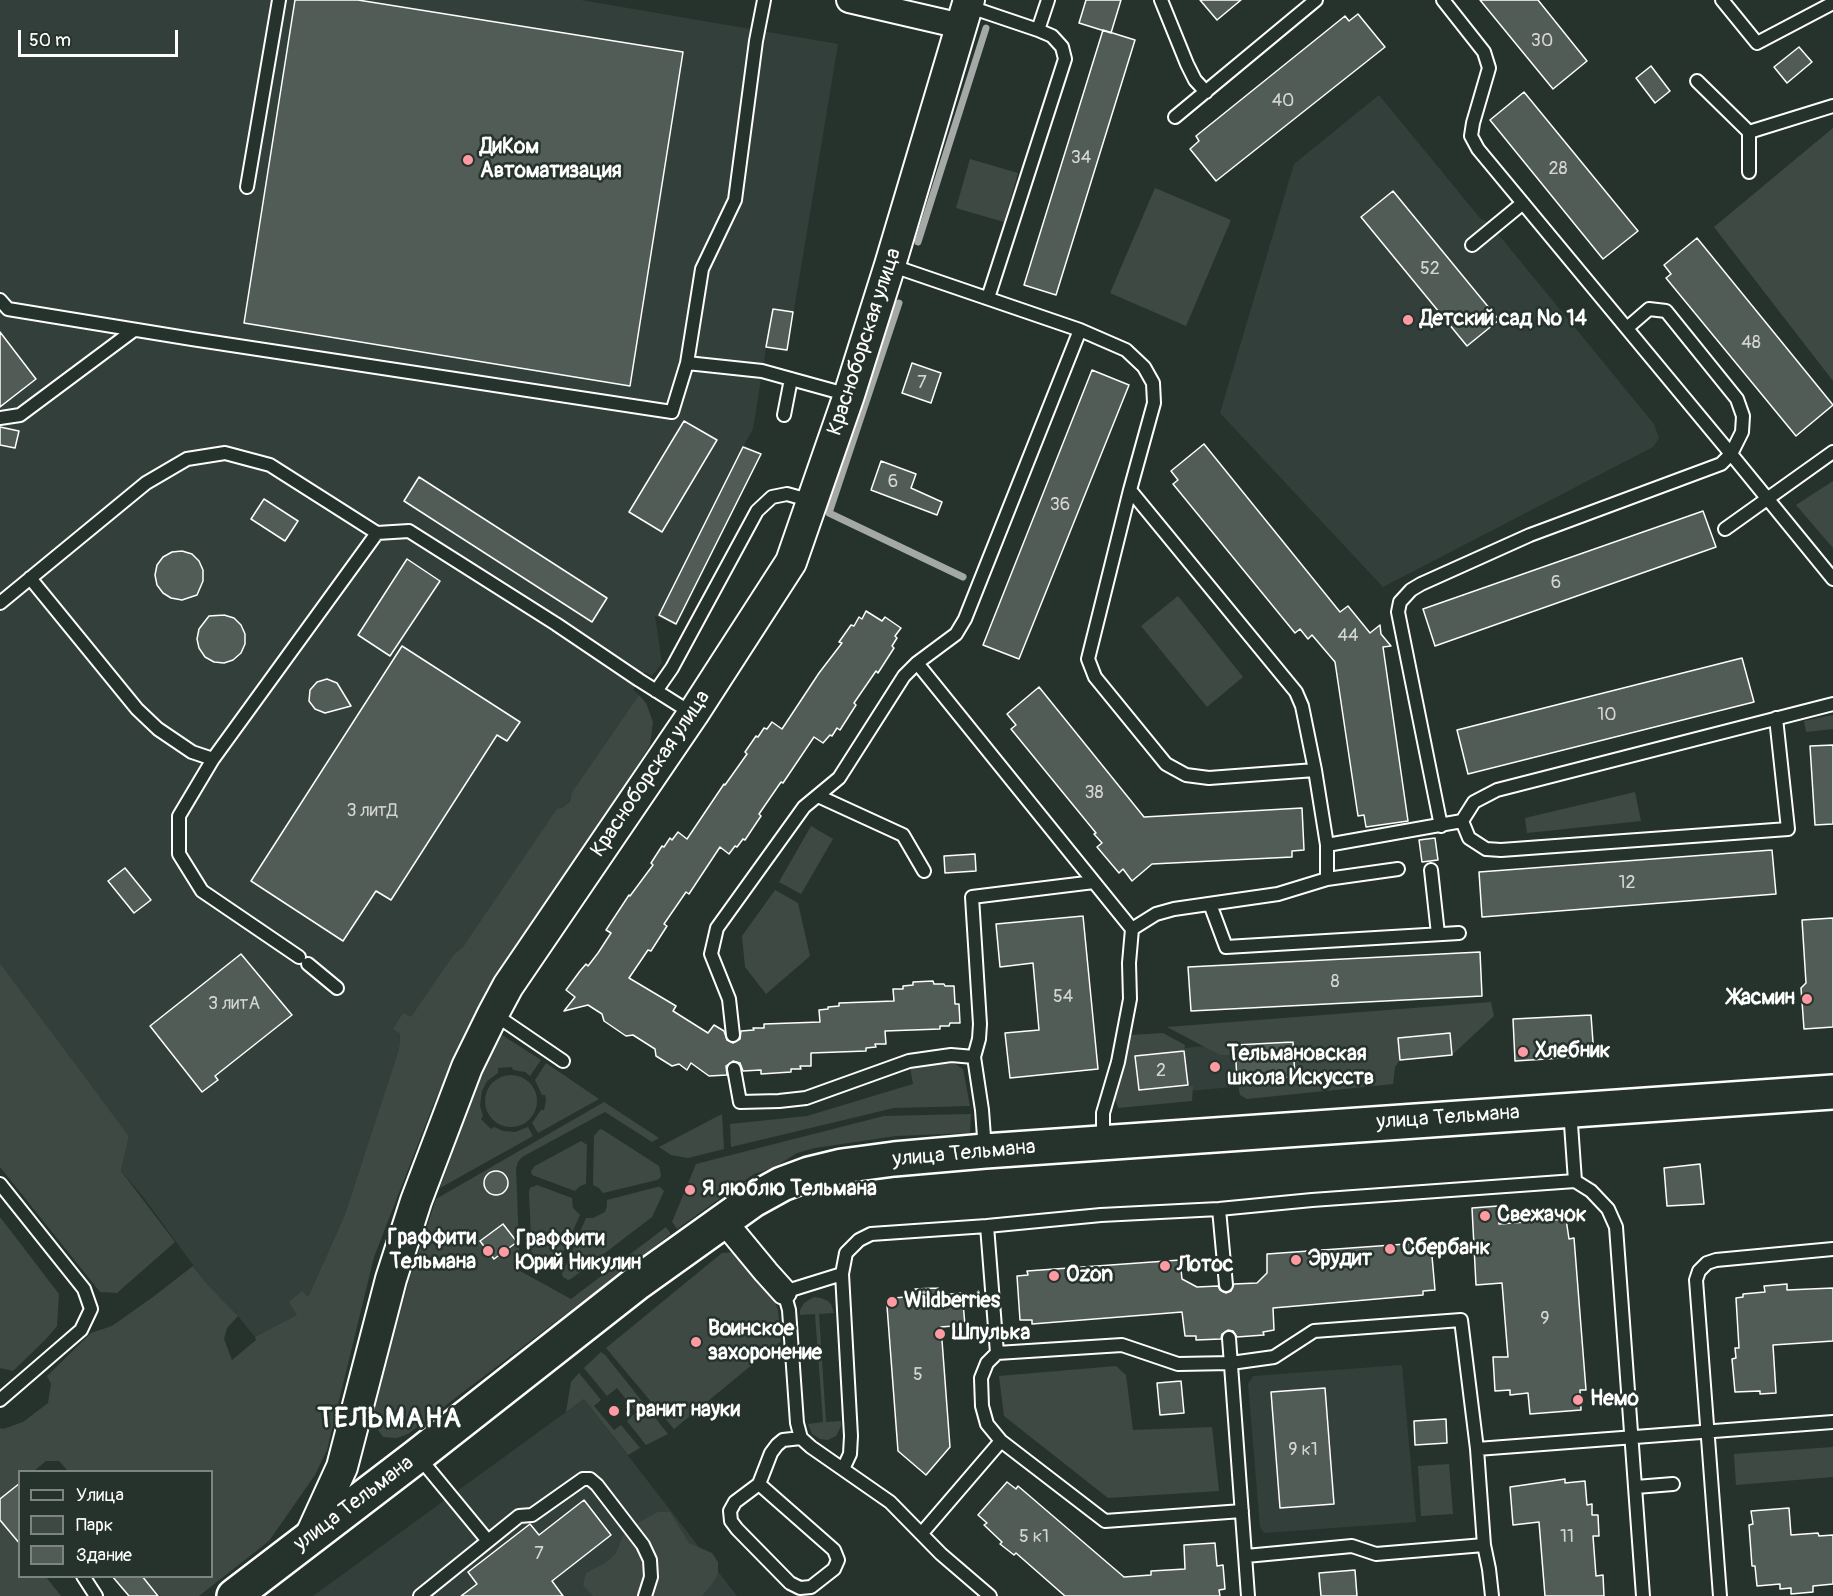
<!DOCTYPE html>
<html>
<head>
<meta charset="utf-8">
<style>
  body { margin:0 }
  #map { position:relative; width:1833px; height:1596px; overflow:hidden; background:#26332d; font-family:Pangolin,sans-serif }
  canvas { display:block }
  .legend { position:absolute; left:18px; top:1470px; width:195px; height:108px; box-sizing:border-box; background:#26332d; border:2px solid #7d8581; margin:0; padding:8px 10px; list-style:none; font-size:18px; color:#fff }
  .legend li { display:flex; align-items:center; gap:12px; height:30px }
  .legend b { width:30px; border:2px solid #7d8581 }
  .scale { position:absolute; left:18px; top:30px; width:160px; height:27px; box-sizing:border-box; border:3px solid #fff; border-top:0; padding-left:8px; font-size:18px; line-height:21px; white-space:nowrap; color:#fff; -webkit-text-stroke:4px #26332d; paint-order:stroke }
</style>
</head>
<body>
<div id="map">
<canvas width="1833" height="1596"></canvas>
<ul class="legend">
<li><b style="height:8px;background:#26332d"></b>Улица</li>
<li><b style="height:16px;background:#3e4944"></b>Парк</li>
<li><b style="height:16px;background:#515c57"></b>Здание</li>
</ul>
<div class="scale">50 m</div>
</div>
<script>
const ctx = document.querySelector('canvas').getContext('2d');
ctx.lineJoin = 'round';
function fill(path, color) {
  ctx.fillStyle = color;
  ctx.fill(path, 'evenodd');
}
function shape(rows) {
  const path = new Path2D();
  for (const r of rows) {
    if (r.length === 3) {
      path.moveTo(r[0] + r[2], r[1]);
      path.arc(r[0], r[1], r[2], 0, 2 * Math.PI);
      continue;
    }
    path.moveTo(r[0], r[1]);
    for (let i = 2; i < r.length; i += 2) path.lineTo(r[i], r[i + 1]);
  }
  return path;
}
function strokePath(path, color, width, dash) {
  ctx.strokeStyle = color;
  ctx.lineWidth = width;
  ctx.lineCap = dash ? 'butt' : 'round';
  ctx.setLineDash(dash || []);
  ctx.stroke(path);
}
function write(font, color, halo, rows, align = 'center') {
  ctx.font = font + ' Pangolin,sans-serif';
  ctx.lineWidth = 5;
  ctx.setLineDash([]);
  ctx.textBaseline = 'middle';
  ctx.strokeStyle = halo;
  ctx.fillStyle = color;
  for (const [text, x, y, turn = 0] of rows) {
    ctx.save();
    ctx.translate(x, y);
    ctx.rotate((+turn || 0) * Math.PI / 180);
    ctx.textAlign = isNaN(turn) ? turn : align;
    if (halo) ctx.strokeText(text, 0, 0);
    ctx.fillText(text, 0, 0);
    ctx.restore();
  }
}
const built = shape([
  [0,0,581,0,838,44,787,352,766,348,753,429,744,445,762,454,677,626,655,616,662,663,652,676,645,672,639,680,633,690,639,695,572,792,570,800,463,947,454,954,411,1018,394,1029,400,1034,399,1049,344,1217,308,1297,298,1315,255,1337,238,1316,207,1284,144,1198,121,1171,129,1136,0,963],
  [1379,95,1480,218,1489,223,1654,424,1659,438,1653,447,1383,587,1220,413,1294,164],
  [1296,1038,1300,1081,1133,1096,1129,1053],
  [1402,1365,1416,1522,1264,1533,1260,1527,1248,1384,1253,1376],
  [584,1399,737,1596,313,1596]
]);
const green = shape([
  [1833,128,1833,381,1714,227],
  [970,159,1018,173,1004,222,956,208],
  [1155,188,1231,220,1186,326,1110,293],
  [1833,481,1833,548,1796,505],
  [1178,596,1243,677,1207,707,1141,626],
  [639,695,646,703,653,722,650,745,463,1038,434,1103,374,1257,327,1450,315,1475,269,1541,199,1596,160,1596,143,1577,212,1576,212,1472,68,1471,59,1461,46,1461,34,1471,20,1472,19,1483,0,1499,0,1428,3,1429,23,1422,48,1403,51,1384,47,1376,91,1333,112,1326,153,1297,193,1266,207,1284,238,1316,227,1328,224,1339,232,1360,256,1340,255,1337,297,1315,289,1302,302,1291,308,1297,344,1217,399,1049,400,1034,393,1029,403,1013,411,1017,454,954,463,947,557,809,564,807,570,801,572,792],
  [1833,715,1833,729,1806,732,1804,721],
  [1635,792,1641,821,1527,833,1525,818],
  [811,826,833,839,801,894,779,882],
  [775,890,798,903,810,956,766,994,745,967,742,936],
  [0,963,129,1136,121,1171,175,1242,117,1293,100,1292,0,1167],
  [1491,1002,1494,1016,1452,1055,1450,1033,1398,1038,1400,1060,1395,1067,1393,1084,1247,1099,1240,1095,1237,1080,1294,1077,1292,1042,1235,1045,1229,1055,1220,1055,1167,1027],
  [1163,1033,1185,1045,1184,1051,1135,1057,1139,1090,1193,1086,1192,1101,1118,1108,1115,1099,1131,1035],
  [498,1035,502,1035,541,1060,530,1076,525,1072,513,1070,512,1067,498,1068,498,1073,487,1081,482,1091,480,1106,483,1116,481,1119,491,1129,494,1127,503,1131,515,1132,528,1127,533,1136,440,1188,484,1066],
  [945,1062,952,1062,963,1069,970,1106,894,1108,731,1147,730,1124,807,1116,913,1084,910,1067],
  [546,1063,599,1099,538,1133,532,1123,541,1110,544,1110,546,1100,545,1095,542,1095,535,1080],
  [511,1101,26],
  [604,1102,659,1138,652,1142,605,1112,522,1157,518,1162,516,1168,520,1271,571,1299,666,1227,671,1234,408,1434,397,1438,383,1437,376,1427,373,1414,408,1284,436,1199],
  [722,1114,724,1149,688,1158,671,1155,659,1147],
  [971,1114,970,1133,896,1136,815,1148,797,1153,775,1167,754,1174,677,1229,672,1222,696,1164,884,1116],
  [600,1129,603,1130,659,1166,661,1175,660,1178,657,1180,603,1193,599,1188,593,1185,594,1136],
  [581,1141,587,1145,586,1184,580,1186,575,1191,532,1175,531,1171,535,1166],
  [537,1185,572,1198,573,1208,580,1215,557,1266,552,1271,532,1262,529,1192,530,1188],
  [657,1187,660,1187,664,1191,652,1217,571,1279,568,1280,563,1277,562,1274,586,1218,593,1218,605,1212,607,1206,607,1200],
  [0,1217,59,1294,57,1326,46,1339,13,1371,0,1368],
  [736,1252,773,1296,778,1310,781,1341,674,1429,606,1348,722,1253],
  [814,1297,821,1298,828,1301,831,1304,834,1313,819,1314,826,1422,841,1421,841,1426,836,1436,828,1440,820,1439,812,1434,808,1424,823,1422,815,1314,800,1315,800,1310,804,1303],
  [601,1352,606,1356,668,1434,646,1445,627,1421,636,1412,617,1388,607,1396,584,1368],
  [1116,1366,1126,1375,1133,1430,1212,1427,1219,1491,1108,1498,1004,1416,999,1376],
  [579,1373,601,1400,594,1406,614,1430,621,1425,640,1448,628,1455,584,1399,566,1412,571,1382],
  [1833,1447,1833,1477,1736,1485,1734,1454],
  [1449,1464,1453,1514,1421,1516,1418,1466],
  [658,1512,670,1512,689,1543,712,1553,718,1562,718,1574,712,1584,702,1596,593,1596,583,1585,586,1573,607,1562,616,1553,626,1529],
  [0,1520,19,1544,20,1576,46,1577,61,1596,0,1596]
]);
const stream = shape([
  [918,242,986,28],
  [899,303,829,513,963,577]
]);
const building = shape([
  [295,0,358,0,683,52,630,386,244,323,295,0],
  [1086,0,1121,0,1111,33,1079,23,1086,0],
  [1200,0,1241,0,1217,20,1200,0],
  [1480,0,1538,0,1587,61,1553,89,1480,0],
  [1358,14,1385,47,1216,181,1190,149,1199,141,1196,136,1345,16,1349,21,1358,14],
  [1103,30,1135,40,1056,295,1024,285,1103,30],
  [1799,47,1812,62,1787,83,1774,67,1799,47],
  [1651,66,1670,91,1655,103,1636,78,1651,66],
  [1524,92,1638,231,1603,259,1490,120,1524,92],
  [1393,191,1499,320,1467,346,1361,217,1393,191],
  [1697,238,1833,405,1796,436,1666,278,1671,274,1664,265,1697,238],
  [773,309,793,312,787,350,766,347,773,309],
  [0,332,36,379,0,407,0,332],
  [912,363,941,373,931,403,902,393,912,363],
  [1092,370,1129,385,1019,659,983,645,1092,370],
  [684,421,717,440,662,532,629,512,684,421],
  [0,427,19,431,15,448,0,445,0,427],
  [1204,444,1340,612,1348,606,1370,633,1380,625,1381,634,1391,646,1383,647,1408,821,1366,827,1364,815,1358,816,1335,662,1312,635,1308,639,1300,629,1295,633,1173,484,1178,480,1171,471,1204,444],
  [743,447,761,454,676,624,659,615,743,447],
  [881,461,916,474,911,488,942,502,937,515,871,490,881,461],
  [419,477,607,598,592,622,404,501,419,477],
  [264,499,298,521,285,541,251,519,264,499],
  [1703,511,1716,547,1435,646,1423,609,1703,511],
  [182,551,192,554,199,561,203,570,203,581,197,595,182,600,171,598,163,593,157,585,155,575,157,565,163,557,172,552,182,551],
  [407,559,440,581,390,656,358,635,407,559],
  [866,611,882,621,885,617,901,628,895,636,897,638,892,646,894,648,878,673,876,671,854,703,856,705,840,730,837,728,832,736,830,735,823,743,814,737,783,783,781,782,759,814,761,816,745,840,743,839,737,847,735,846,729,854,720,847,689,894,686,892,664,924,667,926,651,951,648,950,629,978,676,1006,673,1011,708,1033,714,1025,724,1031,727,1040,733,1043,740,1039,741,1031,754,1030,753,1028,764,1028,764,1024,820,1022,819,1010,828,1009,828,1007,839,1006,839,1003,894,1001,893,989,903,989,903,986,913,985,913,982,933,981,934,984,944,984,945,986,954,986,955,1004,959,1004,960,1023,950,1023,949,1026,940,1026,940,1029,885,1031,886,1044,875,1044,876,1047,866,1048,866,1051,811,1053,811,1066,800,1066,801,1069,791,1069,791,1072,761,1074,761,1070,743,1071,740,1063,733,1061,726,1066,727,1075,709,1076,691,1063,687,1070,679,1064,672,1066,656,1056,655,1049,633,1035,626,1036,604,1021,602,1014,588,1005,564,1011,575,997,566,990,580,971,586,964,588,966,598,953,611,933,606,930,629,895,630,896,653,865,651,863,662,846,664,847,670,838,672,840,678,832,687,839,724,784,725,785,747,754,745,752,756,736,758,737,764,728,767,729,772,722,782,729,819,673,842,643,839,642,851,625,854,626,859,617,862,619,866,611],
  [224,615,234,618,241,625,245,634,245,644,241,653,233,660,224,663,214,662,205,657,199,648,197,639,199,629,209,616,224,615],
  [402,646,520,722,507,741,497,735,391,900,376,891,343,941,251,881,402,646],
  [1742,658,1754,702,1468,774,1457,730,1742,658],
  [327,679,337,683,351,706,325,713,315,709,309,701,310,690,317,682,327,679],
  [1039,687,1144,817,1302,808,1304,850,1292,851,1292,857,1152,864,1132,881,1123,869,1119,873,1097,847,1102,843,1094,834,1096,833,1011,729,1016,725,1007,714,1039,687],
  [1833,745,1833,824,1815,825,1810,746,1833,745],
  [1435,838,1438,860,1422,862,1419,840,1435,838],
  [1772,850,1776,894,1482,917,1479,872,1772,850],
  [975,854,976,871,945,873,944,856,975,854],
  [125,868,151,900,134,913,108,881,125,868],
  [1083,916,1098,1069,1010,1078,1005,1033,1039,1030,1033,963,1000,967,996,924,1083,916],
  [1833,918,1833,1027,1804,1029,1801,988,1806,983,1802,920,1833,918],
  [1480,952,1482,996,1191,1011,1188,967,1480,952],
  [241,954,292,1015,215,1076,218,1080,202,1092,150,1026,241,954],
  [1591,1015,1594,1056,1515,1061,1513,1019,1591,1015],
  [1450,1033,1452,1055,1400,1060,1398,1038,1450,1033],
  [1293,1042,1295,1077,1237,1080,1235,1045,1293,1042],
  [1184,1051,1188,1085,1139,1090,1135,1056,1184,1051],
  [1700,1164,1704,1204,1667,1206,1664,1168,1700,1164],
  [496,1183,12],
  [1498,1206,1499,1224,1566,1219,1569,1239,1574,1238,1586,1390,1580,1390,1581,1410,1530,1414,1528,1393,1510,1395,1510,1390,1495,1391,1493,1357,1508,1357,1502,1283,1476,1285,1472,1208,1498,1206],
  [503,1224,517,1242,494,1259,480,1241,503,1224],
  [1420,1243,1420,1246,1431,1245,1435,1290,1423,1291,1423,1295,1273,1308,1274,1330,1263,1332,1264,1335,1237,1337,1233,1331,1228,1330,1222,1334,1221,1339,1196,1340,1196,1336,1185,1336,1182,1312,1032,1324,1032,1320,1020,1320,1017,1276,1028,1275,1027,1271,1180,1260,1182,1279,1197,1287,1218,1286,1220,1290,1226,1293,1231,1291,1234,1284,1257,1283,1267,1273,1267,1254,1420,1243],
  [1787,1284,1787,1290,1833,1288,1833,1341,1773,1345,1776,1393,1760,1394,1760,1391,1735,1392,1732,1359,1736,1358,1735,1348,1739,1348,1736,1298,1743,1297,1743,1294,1765,1292,1764,1286,1787,1284],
  [938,1288,939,1295,962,1293,965,1325,941,1327,950,1447,926,1475,898,1451,887,1306,894,1298,916,1296,915,1289,938,1288],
  [1181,1381,1184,1413,1160,1415,1157,1383,1181,1381],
  [1325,1388,1334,1504,1280,1508,1271,1392,1325,1388],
  [1446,1419,1447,1443,1415,1445,1414,1421,1446,1419],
  [1565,1479,1565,1483,1585,1481,1587,1505,1592,1504,1592,1515,1598,1515,1599,1536,1593,1536,1596,1576,1603,1575,1604,1596,1545,1596,1539,1522,1513,1525,1510,1487,1565,1479],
  [1007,1482,1016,1489,1018,1486,1124,1577,1151,1575,1151,1571,1185,1569,1184,1545,1215,1543,1217,1566,1223,1565,1225,1589,1219,1590,1220,1596,1065,1596,1016,1553,1014,1555,1000,1544,1002,1542,984,1525,987,1523,978,1515,1007,1482],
  [20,1483,20,1544,0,1520,0,1499,20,1483],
  [584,1500,611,1535,552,1581,563,1596,461,1596,477,1584,468,1572,530,1524,539,1535,584,1500],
  [1789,1508,1791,1535,1818,1533,1819,1536,1833,1535,1833,1584,1813,1586,1813,1592,1791,1594,1791,1588,1780,1589,1780,1584,1757,1586,1755,1566,1752,1566,1749,1525,1753,1524,1751,1511,1789,1508],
  [1355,1570,1357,1596,1321,1596,1319,1573,1355,1570],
  [112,1576,142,1576,158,1596,129,1596,112,1576]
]);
const service = shape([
  [1161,0,1187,64,1195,80,1206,92],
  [1443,0,1484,52,1489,68,1473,123,1471,136,1478,149,1731,454,1833,579],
  [1722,0,1757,43,1833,3],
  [967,6,1038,30,1052,36,1062,47,1065,59,988,298],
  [1038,30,1048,0],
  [1697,81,1749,132,1749,172],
  [1175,117,1316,0],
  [1749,132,1833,106],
  [247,187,279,0],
  [1472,245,1523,203],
  [890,265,1080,330,1126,350,1144,367,1153,383,1154,403,1130,490,1296,692,1302,706,1315,770,1327,845,1327,879,1278,894,1174,909,1156,914,1132,929,1129,963,1130,999,1118,1062,1103,1113,1103,1141],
  [0,300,8,309,192,339,672,412,687,363,702,269,735,200,756,41,764,0],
  [687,363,762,371,849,395],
  [784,415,791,379],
  [0,418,20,415,134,330],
  [1130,490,1088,659,1095,677,1166,764,1186,775,1209,778,1315,770],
  [1725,529,1833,452],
  [30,578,137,709,158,729,192,752,213,759],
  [0,603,146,483,187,459,225,453,270,465,377,533],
  [917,663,1094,882],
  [656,691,672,668,757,511,772,497,787,494,812,501],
  [818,796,903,835,924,871],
  [1462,821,1469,838,1486,849,1501,850,1788,829,1776,718],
  [1441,826,1398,612,1400,602,1411,590,1421,584,1530,535,1721,464,1731,454,1742,432,1743,416,1737,399,1666,311,1649,309,1627,328],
  [1327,845,1462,821,1474,802,1497,790,1833,704],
  [1431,870,1438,934],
  [1327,879,1398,869],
  [1210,904,1226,947,1459,933],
  [299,957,202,891,179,854,179,816,213,759,377,533,409,531,556,624,639,680,693,714],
  [308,964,337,988],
  [494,1014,563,1061],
  [733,1035,729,999,711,954,717,928,804,807,839,778,904,676,917,663,956,634,965,619,1080,330],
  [734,1069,740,1102,779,1101,806,1098,909,1061,951,1055,974,1057],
  [1570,1110,1575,1181],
  [985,1150,982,1110,974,1057,979,1039,980,1024,972,897,1094,882,1132,929],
  [0,1184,84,1289,91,1309,81,1330,0,1400],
  [1219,1209,1226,1285],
  [987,1226,1101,1215,1219,1209,1312,1200,1575,1181,1591,1191,1608,1209,1616,1227,1643,1596],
  [842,1274,784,1292,789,1310,797,1423,801,1438,811,1447,890,1502,941,1554,990,1596],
  [1229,1338,1248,1596],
  [997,1353,987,1363,981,1378,982,1406,987,1424,1001,1441,1105,1521,1242,1511],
  [1477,1449,1833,1422],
  [418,1456,488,1541],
  [843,1469,850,1454,851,1436,842,1274,846,1253,859,1240,871,1234,987,1226,997,1353,1122,1345,1178,1364,1231,1363,1274,1357,1314,1331,1461,1320,1477,1449,1484,1545,1489,1569,1492,1596],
  [759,1484,834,1550,838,1560,834,1569,811,1587,800,1588,790,1583,737,1529,731,1521,730,1511,735,1502,759,1484,771,1453,777,1445,783,1440,801,1438],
  [1636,1487,1673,1484],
  [922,1533,1001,1441],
  [1246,1556,1352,1546,1376,1554,1484,1545],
  [83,1576,96,1596],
  [420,1596,519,1516,532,1515,583,1479,590,1479,597,1485,643,1545,650,1560,651,1577,645,1596],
  [1720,1596,1696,1280,1699,1271,1707,1263,1716,1260,1833,1249]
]);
const minor = shape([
  [849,0,961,26],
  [723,1220,766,1272,784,1292]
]);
const tertiary = shape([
  [310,1537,342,1467,391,1279,416,1201,467,1067,493,1014,508,986,693,714,791,562,849,395,890,265,969,0]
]);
const secondary = shape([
  [234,1596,417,1456,637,1283,753,1200,782,1184,809,1174,842,1166,894,1159,985,1151,1833,1092]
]);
const markers = [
  [468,160,6,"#ff9aa2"],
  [1408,320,6,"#ff9aa2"],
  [1807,999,6,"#ff9aa2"],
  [1523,1052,6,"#ff9aa2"],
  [1215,1067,6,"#ff9aa2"],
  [690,1190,6,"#ff9aa2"],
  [1485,1216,6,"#ff9aa2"],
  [1390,1249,6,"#ff9aa2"],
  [488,1251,6,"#ff9aa2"],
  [504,1252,6,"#ff9aa2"],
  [1296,1260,6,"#ff9aa2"],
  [1165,1266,6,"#ff9aa2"],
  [1054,1276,6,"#ff9aa2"],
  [892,1302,6,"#ff9aa2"],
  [940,1334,6,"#ff9aa2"],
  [696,1342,6,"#ff9aa2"],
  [1578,1400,6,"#ff9aa2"],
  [614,1411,6,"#ff9aa2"]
];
const numberNames = [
  ["30",1542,41],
  ["40",1283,101],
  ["34",1081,158],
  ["28",1558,169],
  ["52",1430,269],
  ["48",1751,343],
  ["7",922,383],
  ["6",893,482],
  ["36",1060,505],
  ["6",1556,583],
  ["44",1348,636],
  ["10",1607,715],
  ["38",1094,793],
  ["3 литД",372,811],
  ["12",1627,883],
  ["8",1335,982],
  ["54",1063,997],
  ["3 литА",234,1004],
  ["2",1161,1071],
  ["9",1545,1319],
  ["5",918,1375],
  ["9 к1",1303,1450],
  ["5 к1",1034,1537],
  ["11",1567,1537],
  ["7",539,1554]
];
const poiNames = [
  ["ДиКом",480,148],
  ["Автоматизация",480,172],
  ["Детский сад № 14",1420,320],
  ["Жасмин",1795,999,"right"],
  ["Хлебник",1535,1052],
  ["Тельмановская",1227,1055],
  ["школа Искусств",1227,1079],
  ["Я люблю Тельмана",702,1190],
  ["Свежачок",1497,1216],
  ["Граффити",476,1239,"right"],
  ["Тельмана",476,1263,"right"],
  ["Граффити",516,1240],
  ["Юрий Никулин",516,1264],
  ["Сбербанк",1402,1249],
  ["Эрудит",1308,1260],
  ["Лотос",1177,1266],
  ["Ozon",1066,1276],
  ["Wildberries",904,1302],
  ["Воинское",708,1330],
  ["захоронение",708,1354],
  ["Шпулька",952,1334],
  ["Немо",1590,1400],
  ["Гранит науки",626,1411]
];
const streetNames = [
  ["Красноборская улица",865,342,-72],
  ["Красноборская улица",651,774,-56],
  ["улица Тельмана",1448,1118,-4],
  ["улица Тельмана",964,1154,-5],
  ["улица Тельмана",354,1504,-37]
];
const districtNames = [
  ["ТЕЛЬМАНА",390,1420]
];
fill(built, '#333f3a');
fill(green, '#3e4944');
strokePath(stream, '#a4a9a7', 7);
fill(building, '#515c57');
strokePath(building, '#fff', 1.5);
strokePath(service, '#fff', 16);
strokePath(minor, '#fff', 28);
strokePath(tertiary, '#fff', 34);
strokePath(secondary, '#fff', 38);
strokePath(service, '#26332d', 12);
strokePath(minor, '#26332d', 24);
strokePath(tertiary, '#26332d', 30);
strokePath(secondary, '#26332d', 33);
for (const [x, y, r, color] of markers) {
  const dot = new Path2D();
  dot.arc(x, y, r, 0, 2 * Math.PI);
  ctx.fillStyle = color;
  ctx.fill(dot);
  strokePath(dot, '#26332d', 2);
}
write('18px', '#d4d6d5', null, numberNames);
write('bold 21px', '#fff', '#26332d', poiNames, 'left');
write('21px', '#fff', '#26332d', streetNames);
ctx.letterSpacing = '1.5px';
write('bold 27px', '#fff', '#26332d', districtNames);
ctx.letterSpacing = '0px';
</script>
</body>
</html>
